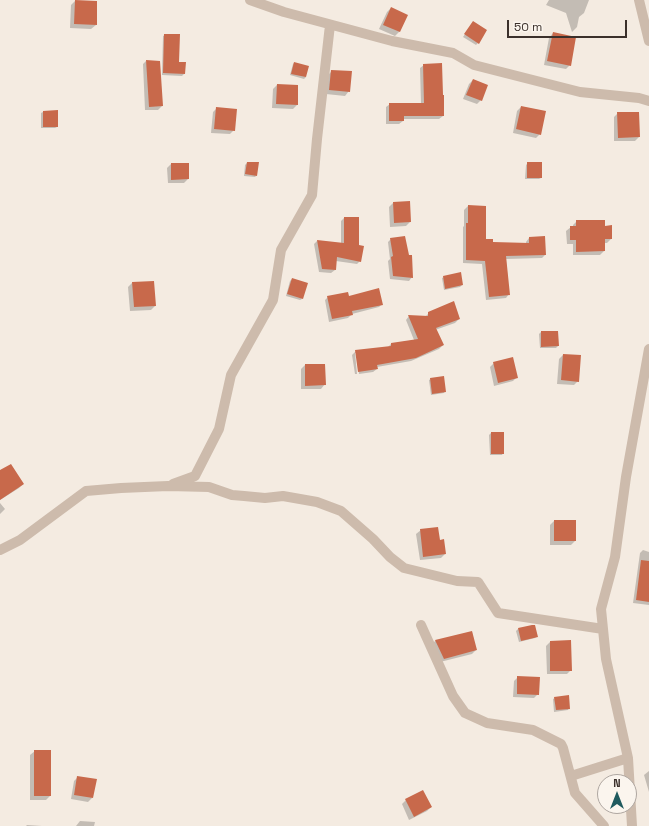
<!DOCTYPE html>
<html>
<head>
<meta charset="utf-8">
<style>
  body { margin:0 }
  #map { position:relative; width:649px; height:826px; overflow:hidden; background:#f4ebe1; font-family:"Space Grotesk",sans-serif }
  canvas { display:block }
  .north { position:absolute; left:597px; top:774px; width:40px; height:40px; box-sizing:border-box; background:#fbf5ee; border:1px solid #aea6a0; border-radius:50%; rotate:0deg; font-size:11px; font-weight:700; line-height:16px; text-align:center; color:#3b302b }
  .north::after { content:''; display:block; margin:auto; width:14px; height:18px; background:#1f5a5e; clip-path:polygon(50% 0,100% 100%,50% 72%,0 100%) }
  .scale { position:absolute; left:507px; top:20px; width:120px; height:18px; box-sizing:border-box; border:2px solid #3b302b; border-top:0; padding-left:5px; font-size:12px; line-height:14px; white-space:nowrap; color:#3b302b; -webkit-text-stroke:3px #fbf5ee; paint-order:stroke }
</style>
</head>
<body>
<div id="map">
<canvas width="649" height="826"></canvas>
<div class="north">N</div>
<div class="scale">50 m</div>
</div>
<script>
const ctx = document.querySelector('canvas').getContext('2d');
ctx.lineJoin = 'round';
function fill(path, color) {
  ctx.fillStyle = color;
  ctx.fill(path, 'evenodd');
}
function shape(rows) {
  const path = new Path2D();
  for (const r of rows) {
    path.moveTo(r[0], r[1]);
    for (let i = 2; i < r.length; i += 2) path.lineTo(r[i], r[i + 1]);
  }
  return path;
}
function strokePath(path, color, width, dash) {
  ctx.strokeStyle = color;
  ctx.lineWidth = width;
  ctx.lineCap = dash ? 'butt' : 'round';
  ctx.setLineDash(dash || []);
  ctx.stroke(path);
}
const shadow = shape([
  [549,0,589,0,584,13,579,17,577,27,572,32,566,13,546,5],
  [75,1,96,25,91,29,70,28,71,5],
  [391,8,406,15,399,32,395,36,379,29,387,12],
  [472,24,478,43,476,45,463,37],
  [553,33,570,65,566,69,544,65,549,38],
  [165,35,184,74,182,76,162,75,163,36],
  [146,61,162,106,158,110,145,110,143,64],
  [294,63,306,77,304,79,290,75,293,64],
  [424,65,443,116,439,119,403,119,403,121,399,124,386,124,386,107,390,104,421,104,420,68],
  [332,71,349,91,345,96,326,94,328,75],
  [473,80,481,100,477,104,463,99,469,84],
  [277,85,297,86,297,105,293,109,272,108,273,89],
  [521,107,540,134,536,138,513,133,517,111],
  [217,108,234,130,230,134,211,133,213,112],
  [57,111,57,127,55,128,41,128,41,113,43,112],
  [618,113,639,137,635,141,614,141,614,117],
  [247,163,256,176,255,177,244,176,245,165],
  [528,163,541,178,539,179,525,179,526,165],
  [171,164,188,179,184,183,168,183,167,168],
  [393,203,410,222,406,226,390,227,389,207],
  [468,206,485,240,493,243,526,244,526,242,529,238,545,255,542,258,506,259,509,294,506,298,486,300,482,264,463,263,463,227,464,226,464,210],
  [344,218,358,246,360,261,357,264,336,261,335,270,331,273,319,272,314,244,317,241,341,244,341,221],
  [577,221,604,227,611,239,607,243,604,243,604,251,600,255,573,255,573,244,567,244,566,231,571,227,573,227,573,225],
  [391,239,412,277,409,281,390,279,388,261,390,259,388,242],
  [444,277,462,285,460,287,444,290,442,278],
  [292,279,302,299,300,300,286,296,290,281],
  [153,282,155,306,151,310,130,311,128,287,132,283],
  [328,297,348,297,382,304,379,307,352,314,348,318,329,322,325,300],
  [429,313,459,319,455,323,435,330,443,345,439,349,411,361,377,367,377,369,373,372,359,374,357,353,355,353,357,374,355,374,352,355,356,351,388,347,391,344,414,340,406,320,409,316,425,317],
  [541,332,558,346,556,348,540,348,539,334],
  [563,355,578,381,574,385,557,384,559,359],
  [494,363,517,377,513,381,494,386,490,367],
  [305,365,325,384,321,389,301,389,301,369],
  [431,379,445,391,444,393,431,395,429,380],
  [491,433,503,453,502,455,490,455,489,435],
  [0,472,23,484,19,488,0,500],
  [0,503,5,509,0,514],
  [554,521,575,541,571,545,550,545,550,525],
  [421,530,439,541,445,554,441,558,420,560,416,534],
  [643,550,649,552,649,605,633,603,640,553],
  [532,626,537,636,535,638,519,642,516,631,518,629],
  [472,632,476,650,472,654,440,662,432,645,435,641],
  [550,642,571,670,567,674,547,674,546,646],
  [518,677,538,694,534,698,513,697,514,681],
  [555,698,569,708,568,710,554,712,553,699],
  [35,751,50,796,46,800,30,800,30,755],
  [649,771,649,792,644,775],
  [78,777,92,798,88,802,71,799,74,781],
  [406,800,431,807,427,811,409,820,402,804],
  [80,821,95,822,94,826,76,826],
  [27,825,42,826,26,826]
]);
const building = shape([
  [75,0,97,1,97,25,74,24],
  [391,7,408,15,400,32,383,25],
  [473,21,487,30,479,44,464,34],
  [553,32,576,37,571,66,547,61],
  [164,34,180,34,179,62,186,62,185,74,163,73],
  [146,60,160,61,163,106,149,107],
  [294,62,309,66,306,77,291,74],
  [442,63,443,95,444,95,444,116,404,116,404,121,389,121,389,103,424,103,423,64],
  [331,70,352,71,350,92,329,90],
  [473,79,488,85,482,101,466,95],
  [277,84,298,85,298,105,276,104],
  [521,106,546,111,541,135,516,129],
  [216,107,237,109,235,131,214,129],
  [58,110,58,127,43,127,43,111],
  [617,112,639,112,640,137,618,138],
  [247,162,259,162,257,176,245,174],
  [527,162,542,162,542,178,527,178],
  [171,163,189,163,189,179,171,180],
  [410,201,411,222,394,223,393,202],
  [468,205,486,206,486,239,493,239,493,242,529,243,529,237,545,236,546,255,506,256,510,295,489,297,485,261,466,260,466,223,468,223],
  [344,217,359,217,359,245,364,246,361,262,337,257,336,270,322,269,317,240,344,243],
  [576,220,605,220,605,226,612,225,612,239,605,239,605,251,576,252,576,240,570,240,570,226,576,226],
  [405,236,409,255,412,255,413,278,393,276,391,257,393,256,390,238],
  [461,272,463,285,445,289,443,276],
  [292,278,308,283,303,299,287,294],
  [154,281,156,306,134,307,132,282],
  [379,288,383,305,352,311,353,315,332,319,327,296,348,292,349,296],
  [454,301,460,319,436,328,444,345,416,358,377,365,378,369,358,372,355,350,391,346,391,343,418,339,408,315,428,316,428,312],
  [541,331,558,331,559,346,541,347],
  [563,354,581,355,579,382,561,380],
  [513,357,518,378,498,383,493,362],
  [305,364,325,364,326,385,305,386],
  [444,376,446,392,432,394,430,378],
  [491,432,504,432,504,454,491,454],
  [11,464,24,484,0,500,0,470],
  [554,520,576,520,576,541,554,541],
  [438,527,440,540,444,539,446,554,423,557,420,529],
  [641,560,649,561,649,602,636,600],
  [532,625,535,625,538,637,521,641,518,628],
  [472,631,477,650,444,659,435,640],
  [571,640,572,671,550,671,550,641],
  [517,676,540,677,539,695,517,694],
  [569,695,570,709,556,710,554,697],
  [34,750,51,750,51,796,34,796],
  [77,776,97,779,93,798,74,795],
  [423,790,432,807,414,817,405,799]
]);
const minor = shape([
  [250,0,284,12,392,41,453,53,474,65,580,92,639,98,649,101],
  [639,0,649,41],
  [173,484,195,476,219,429,231,375,273,300,281,250,312,195,317,139,330,25],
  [0,550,20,540,86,491,121,488,168,486,209,487,232,495,244,496,265,498,283,496,317,502,341,511,373,539,390,557,404,568,457,581,478,582,498,613,603,629],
  [421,625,453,696,465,713,487,723,533,730,561,744,563,748,575,793,604,826],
  [571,776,628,758],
  [632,826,628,758,606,659,601,609,615,557,626,477,649,349]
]);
fill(shadow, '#0003');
fill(building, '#c8694b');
strokePath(minor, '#cdbbac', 10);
</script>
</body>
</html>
